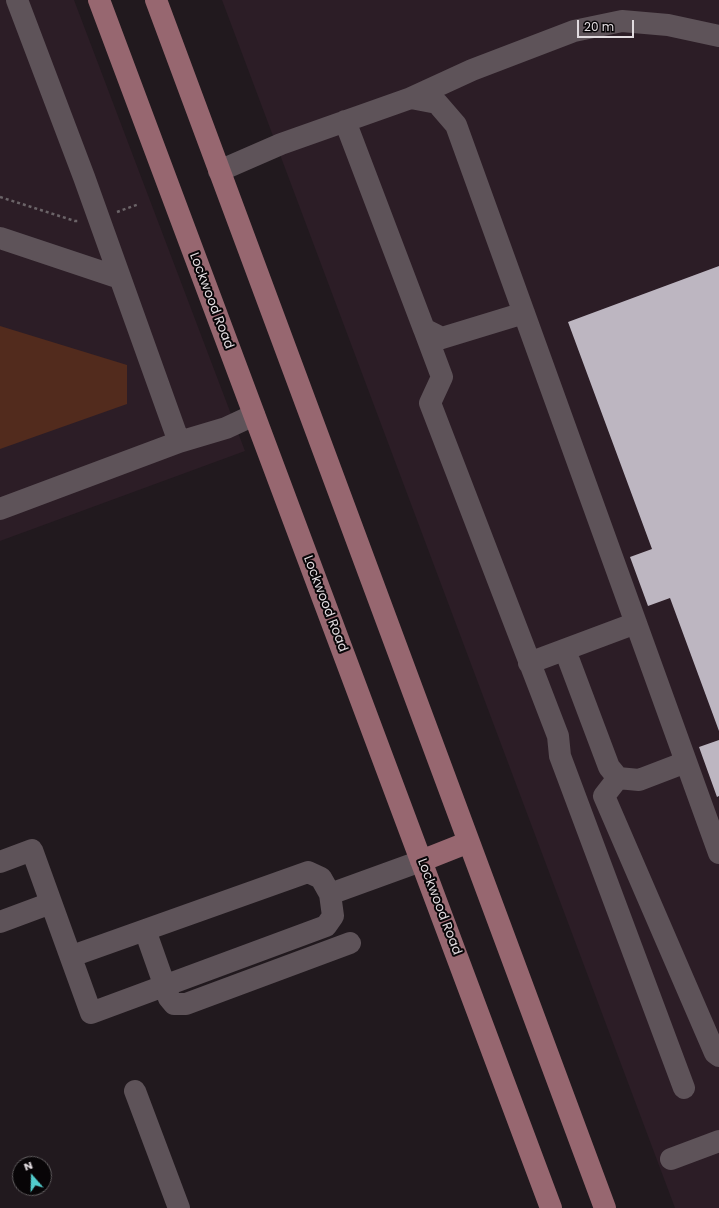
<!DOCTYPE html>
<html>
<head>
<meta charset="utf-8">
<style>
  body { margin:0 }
  #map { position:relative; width:719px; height:1208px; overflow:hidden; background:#21191e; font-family:Poppins,sans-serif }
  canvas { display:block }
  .north { position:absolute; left:12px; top:1156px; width:40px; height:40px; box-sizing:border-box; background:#080507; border:1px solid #5f5b5d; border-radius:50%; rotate:340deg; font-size:11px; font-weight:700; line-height:16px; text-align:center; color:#e1dbdf }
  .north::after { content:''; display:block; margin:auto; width:14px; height:18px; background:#52cdcd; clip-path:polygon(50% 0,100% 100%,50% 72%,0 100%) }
  .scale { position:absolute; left:577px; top:20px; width:57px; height:18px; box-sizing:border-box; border:2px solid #e1dbdf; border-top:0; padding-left:5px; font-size:12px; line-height:14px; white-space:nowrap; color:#e1dbdf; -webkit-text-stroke:3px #080507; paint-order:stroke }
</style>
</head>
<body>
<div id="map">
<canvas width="719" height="1208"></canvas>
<div class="north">N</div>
<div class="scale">20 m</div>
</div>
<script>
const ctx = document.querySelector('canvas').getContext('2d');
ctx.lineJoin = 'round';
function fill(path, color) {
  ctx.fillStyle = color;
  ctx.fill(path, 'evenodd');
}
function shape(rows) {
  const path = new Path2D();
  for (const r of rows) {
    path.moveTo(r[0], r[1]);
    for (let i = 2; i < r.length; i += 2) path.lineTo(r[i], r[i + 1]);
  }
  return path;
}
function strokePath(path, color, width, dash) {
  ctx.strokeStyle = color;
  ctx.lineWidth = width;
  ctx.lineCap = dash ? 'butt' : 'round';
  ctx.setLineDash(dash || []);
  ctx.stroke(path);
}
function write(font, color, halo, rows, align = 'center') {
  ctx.font = font + ' Poppins,sans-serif';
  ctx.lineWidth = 4;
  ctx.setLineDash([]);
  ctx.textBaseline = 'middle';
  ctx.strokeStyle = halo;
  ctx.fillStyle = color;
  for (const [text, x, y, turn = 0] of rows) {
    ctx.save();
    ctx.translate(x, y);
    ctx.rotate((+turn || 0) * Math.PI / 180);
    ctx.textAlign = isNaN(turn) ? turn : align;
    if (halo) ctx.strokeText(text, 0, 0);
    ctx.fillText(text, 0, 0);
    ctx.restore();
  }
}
const built = shape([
  [0,0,74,0,245,451,0,541],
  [222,0,719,0,719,1208,675,1208]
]);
const green = shape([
  [0,326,127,365,127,404,0,449]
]);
const building = shape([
  [719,266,719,731,670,598,648,606,630,557,652,549,568,322],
  [719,740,719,796,717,797,699,747]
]);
const path = shape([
  [0,197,75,221,79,221],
  [117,212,139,204]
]);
const minor = shape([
  [17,0,84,177,179,442,226,428,254,415],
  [411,98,472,70,574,31,622,21,668,25,719,36],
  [345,121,424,329,442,338,524,313],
  [219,171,281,144,411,98,437,103,456,125,719,853],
  [0,238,120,278],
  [424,329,442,377,430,403,558,736,560,756,684,1088],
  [0,509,179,442],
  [565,650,609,767,618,778,639,780,686,762],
  [529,663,636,623],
  [618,778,604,796,715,1053,719,1056],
  [0,862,32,850,91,1013,326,926,333,916,330,894,321,878,308,872,72,956],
  [330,894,421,861],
  [0,922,51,903],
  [145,930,169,998,174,1004,186,1004,350,943],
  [135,1091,179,1208],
  [671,1159,719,1141]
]);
const major = shape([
  [99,0,551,1208],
  [156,0,605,1208],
  [421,861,469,842]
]);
const streetNames = [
  ["Lockwood Road",211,301,69],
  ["Lockwood Road",325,604,69],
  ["Lockwood Road",439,907,69]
];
fill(built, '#2c1d26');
fill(green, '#522b1d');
fill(building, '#bdb6c1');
strokePath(path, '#6b6468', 2.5, [3, 3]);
strokePath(minor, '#5e5359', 22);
strokePath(major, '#976770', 22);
write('13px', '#e1dbdf', '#080507', streetNames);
</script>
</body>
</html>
